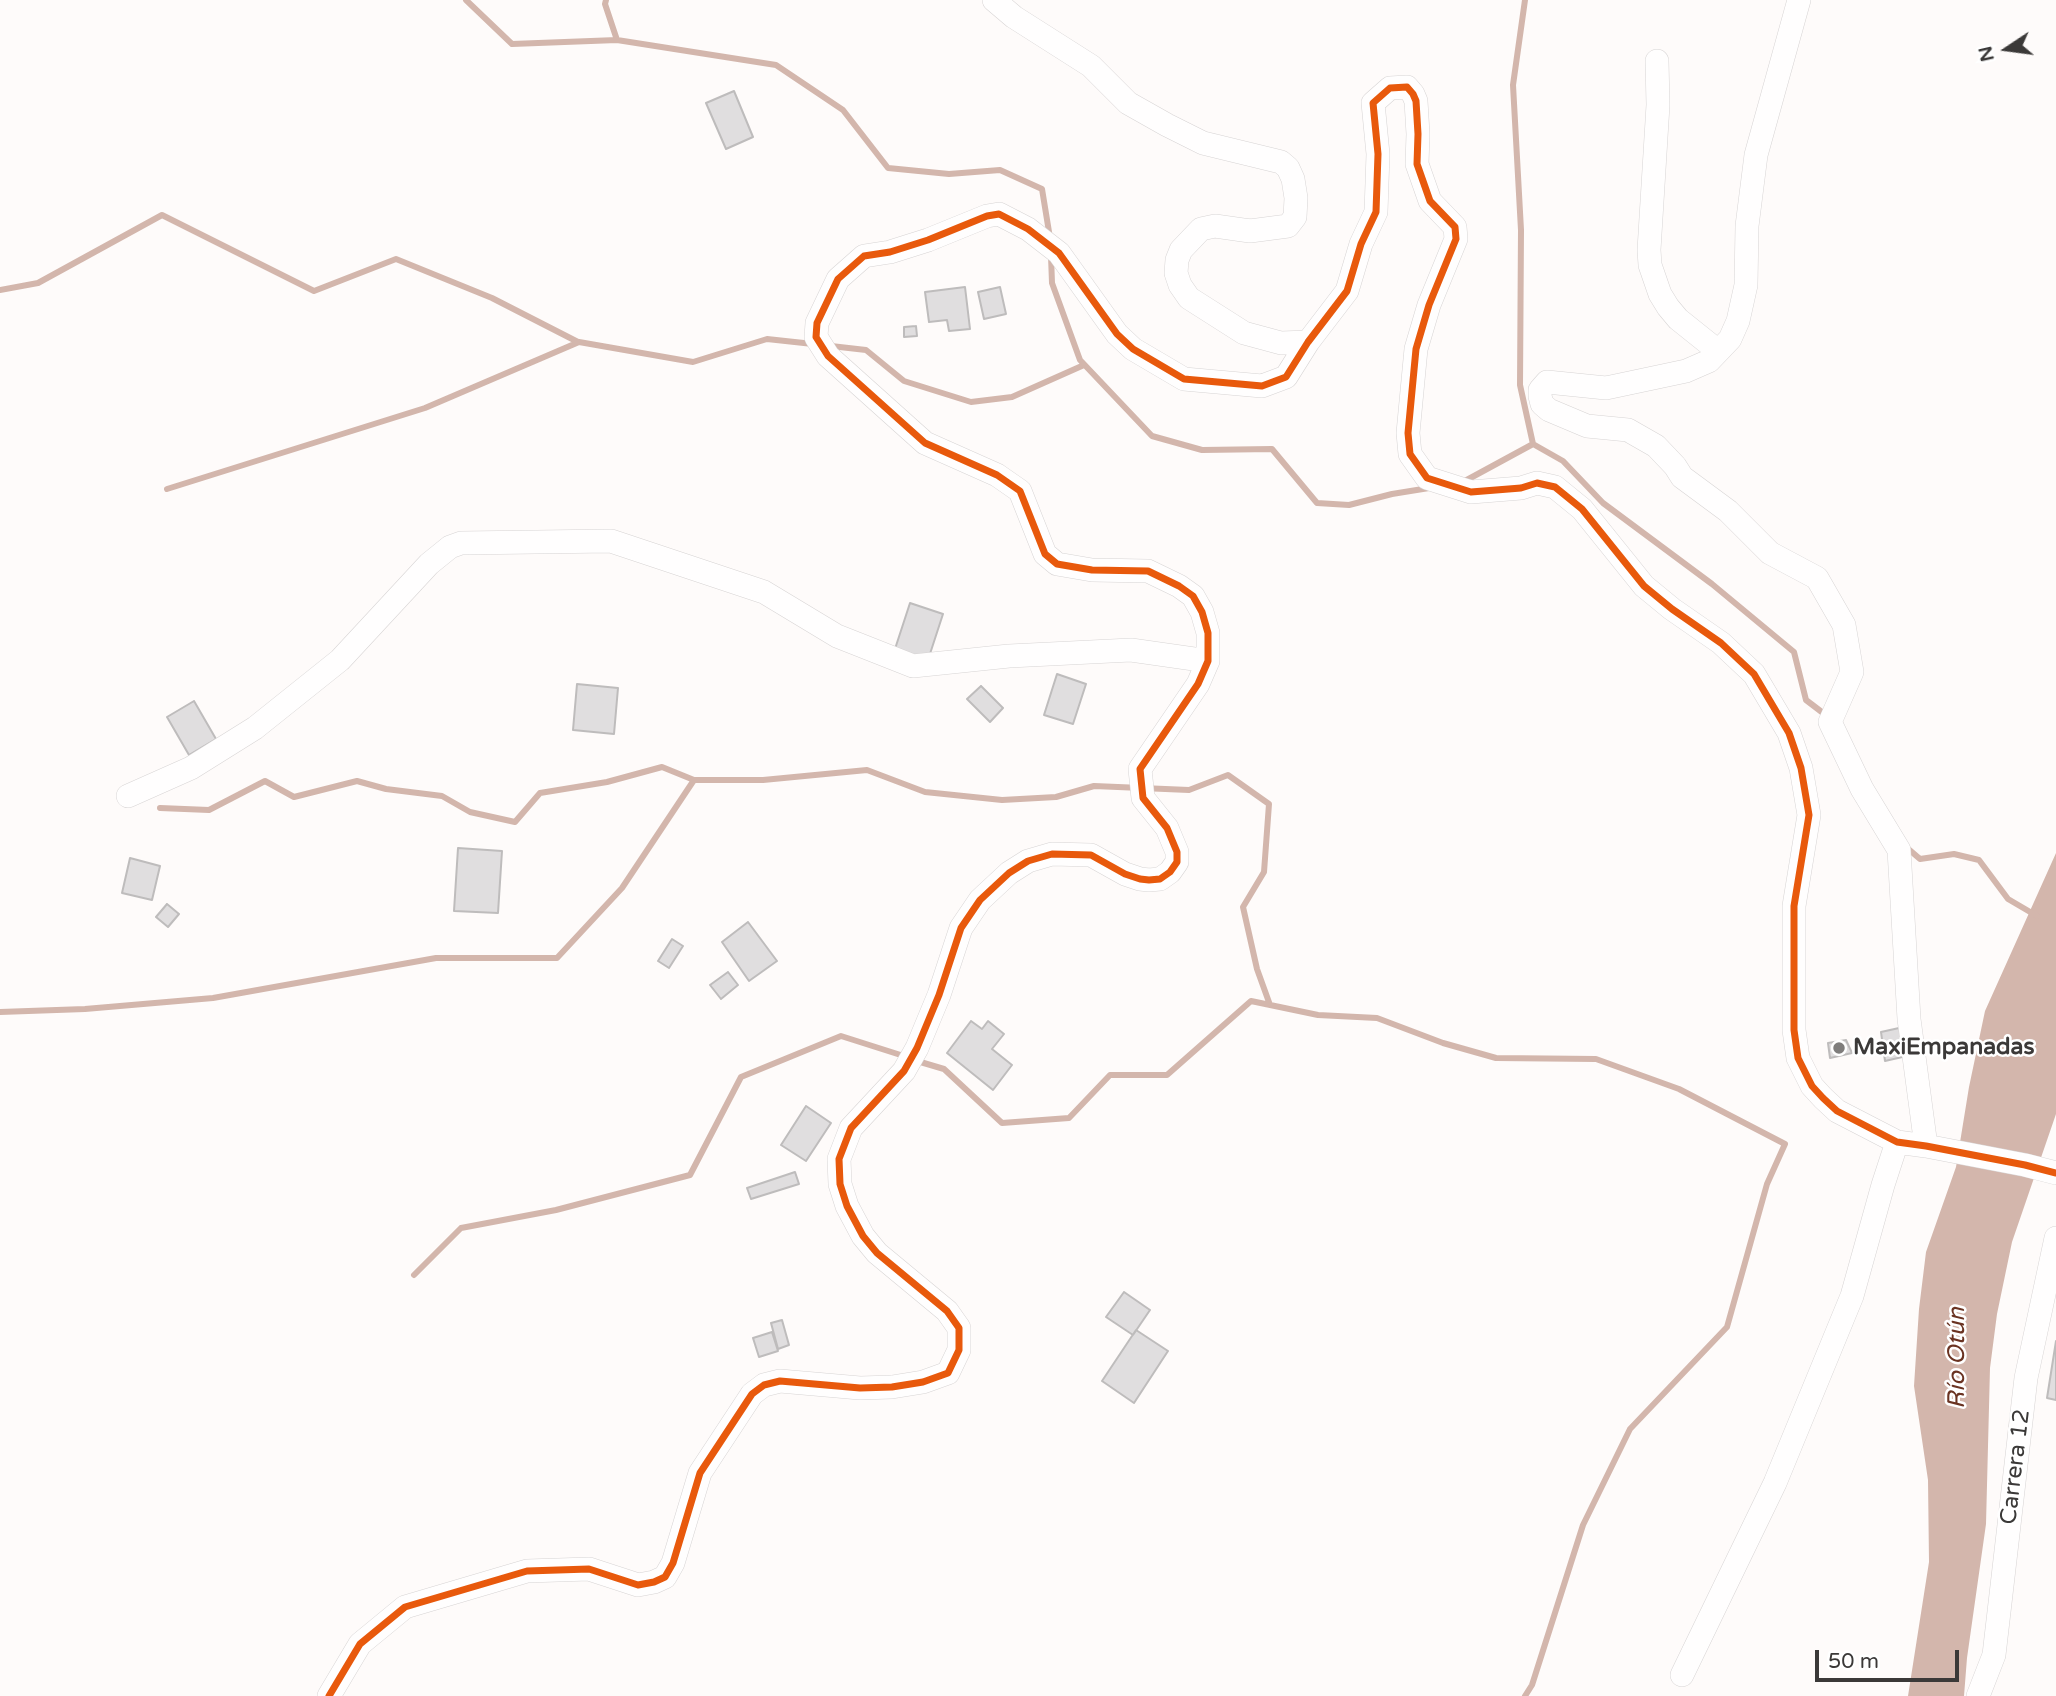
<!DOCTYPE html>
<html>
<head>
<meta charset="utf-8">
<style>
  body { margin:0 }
  #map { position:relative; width:2056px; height:1696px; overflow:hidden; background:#fefbfa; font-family:"Varela Round",sans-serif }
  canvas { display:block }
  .north { position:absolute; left:1972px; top:14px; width:70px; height:70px; -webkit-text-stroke:5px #fff; paint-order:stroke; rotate:257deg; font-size:19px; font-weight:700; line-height:28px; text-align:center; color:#3b3938 }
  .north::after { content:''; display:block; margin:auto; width:24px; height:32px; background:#3b3938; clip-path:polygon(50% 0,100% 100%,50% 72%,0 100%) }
  .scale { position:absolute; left:1815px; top:1650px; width:144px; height:32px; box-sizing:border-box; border:4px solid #3b3938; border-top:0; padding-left:9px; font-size:21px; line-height:24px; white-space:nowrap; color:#3b3938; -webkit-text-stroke:5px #fff; paint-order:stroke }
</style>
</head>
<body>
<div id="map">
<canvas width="2056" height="1696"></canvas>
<div class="north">N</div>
<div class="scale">50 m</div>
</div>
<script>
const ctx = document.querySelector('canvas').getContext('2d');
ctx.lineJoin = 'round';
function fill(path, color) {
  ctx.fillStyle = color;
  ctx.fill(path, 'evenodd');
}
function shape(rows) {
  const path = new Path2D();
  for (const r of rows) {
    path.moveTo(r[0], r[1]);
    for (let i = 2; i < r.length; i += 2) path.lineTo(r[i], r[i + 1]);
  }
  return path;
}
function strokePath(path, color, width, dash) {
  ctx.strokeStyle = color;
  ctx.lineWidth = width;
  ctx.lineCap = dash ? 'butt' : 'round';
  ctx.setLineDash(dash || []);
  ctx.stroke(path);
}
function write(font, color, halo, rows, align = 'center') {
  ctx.font = font + ' "Varela Round",sans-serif';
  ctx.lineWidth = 5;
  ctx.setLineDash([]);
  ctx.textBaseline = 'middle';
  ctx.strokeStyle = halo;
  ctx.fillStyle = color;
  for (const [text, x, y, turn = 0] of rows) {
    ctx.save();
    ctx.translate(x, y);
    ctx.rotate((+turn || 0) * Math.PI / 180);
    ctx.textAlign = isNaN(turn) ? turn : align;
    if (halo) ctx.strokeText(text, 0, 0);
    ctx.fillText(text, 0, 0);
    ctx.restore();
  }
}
const water = shape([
  [2056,853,2056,1114,2012,1242,1997,1314,1990,1368,1986,1524,1967,1658,1964,1696,1908,1696,1929,1562,1928,1480,1914,1386,1919,1309,1926,1252,1956,1167,1969,1087,1985,1011]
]);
const stream = shape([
  [466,0,512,44,617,40],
  [606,0,605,4,617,40,776,65,843,110,888,168,949,174,1000,170,1042,189,1050,238],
  [1525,0,1513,85,1521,230,1520,385,1533,444],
  [1051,256,1052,283,1080,360,1152,436,1202,450,1272,449,1317,503,1349,505,1392,494,1429,488],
  [0,290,38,283,162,215,314,291,396,259,492,298,578,342],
  [831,346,866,350,904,381,971,402,1012,397,1084,365],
  [1463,482,1533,444,1563,461,1603,503,1712,584,1794,652,1806,700,1827,716],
  [167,489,425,408,579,342,693,362,767,339,813,344],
  [160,808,209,810,265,781,294,797,357,781,386,789,442,796,470,812,515,822,540,793,607,782,662,767,694,780],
  [1906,847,1920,859,1954,854,1979,860,2008,899,2037,916],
  [0,1012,85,1009,213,998,436,958,557,958,622,888,694,780,763,780,867,770,925,792,1002,800,1056,797,1094,786,1189,790,1228,775,1269,804,1264,872,1243,907,1257,969,1270,1005],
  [917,1061,944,1069,1002,1123,1069,1118,1110,1075,1167,1075,1251,1001,1318,1015,1377,1018,1443,1043,1496,1058,1596,1059,1679,1089,1785,1144,1767,1184,1727,1327,1630,1429,1583,1525,1532,1685,1525,1696],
  [414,1275,461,1228,556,1210,690,1175,741,1077,841,1036,907,1057]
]);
const building = shape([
  [734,91,753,137,726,149,706,103,734,91],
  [965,287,970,329,949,331,947,320,929,322,925,292,965,287],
  [1000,287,1006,314,984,319,978,292,1000,287],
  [916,326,917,336,904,337,904,327,916,326],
  [910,603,943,614,927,663,894,652,910,603],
  [1057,674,1086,684,1073,724,1044,715,1057,674],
  [577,684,618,688,614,734,573,730,577,684],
  [981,686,1003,708,990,722,967,699,981,686],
  [194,701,216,739,189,755,167,717,194,701],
  [458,848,502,851,498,913,454,911,458,848],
  [130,858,160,866,152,900,122,893,130,858],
  [167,904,179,914,168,927,156,917,167,904],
  [748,922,777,961,749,981,722,942,748,922],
  [672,939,683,946,669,968,658,961,672,939],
  [728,972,738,985,721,999,710,985,728,972],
  [971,1021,982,1029,988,1021,1004,1034,992,1049,1012,1065,993,1090,947,1053,971,1021],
  [1908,1026,1911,1055,1885,1061,1881,1032,1908,1026],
  [1846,1040,1852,1053,1830,1058,1828,1043,1846,1040],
  [806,1106,831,1123,806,1161,781,1145,806,1106],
  [795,1172,799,1184,751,1199,747,1188,795,1172],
  [1124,1292,1150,1310,1133,1335,1106,1317,1124,1292],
  [782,1320,789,1345,778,1349,771,1323,782,1320],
  [1136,1330,1168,1351,1134,1403,1102,1381,1136,1330],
  [772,1332,778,1351,759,1357,753,1338,772,1332],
  [2056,1341,2056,1400,2047,1398,2056,1341]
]);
const minor = shape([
  [994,0,1014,17,1091,66,1128,103,1167,125,1203,143,1281,162,1288,168,1293,179,1296,198,1295,217,1288,226,1250,231,1215,226,1201,229,1181,250,1177,260,1176,273,1180,285,1189,298,1244,333,1281,343,1308,342],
  [1799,0,1756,155,1747,226,1746,285,1738,321,1730,339,1709,361,1686,371,1606,388,1547,382,1540,390,1540,396,1542,404,1549,410,1587,426,1628,430,1656,446,1675,466,1682,477,1728,511,1770,553,1817,578,1844,625,1852,672,1830,722,1862,789,1899,850,1909,1019,1926,1146],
  [1657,61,1658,105,1649,250,1650,265,1660,294,1668,307,1678,319,1718,351],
  [128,796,191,768,255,728,340,660,429,564,450,547,461,543,611,541,764,592,837,636,913,666,1009,656,1131,650,1208,661],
  [1682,1675,1775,1483,1852,1296,1883,1185,1897,1142],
  [329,1696,360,1644,405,1607,527,1571,589,1569,638,1585,654,1582,665,1577,673,1563,700,1473,752,1394,764,1385,780,1381,860,1388,892,1387,923,1382,948,1373,959,1350,959,1328,947,1311,877,1253,863,1236,847,1206,840,1184,839,1159,851,1128,904,1071,917,1048,939,995,961,928,980,900,1009,873,1028,861,1052,854,1091,855,1125,874,1140,879,1149,880,1160,879,1170,872,1177,862,1177,852,1167,828,1143,798,1140,769,1198,684,1208,661,1208,633,1202,612,1193,596,1179,586,1148,571,1092,570,1057,564,1045,554,1020,491,997,475,925,443,828,356,816,337,817,323,838,279,864,256,890,252,928,240,987,216,999,214,1028,229,1059,253,1117,334,1133,349,1184,379,1262,386,1286,377,1308,342,1347,291,1361,244,1376,212,1378,154,1373,103,1390,88,1407,87,1413,94,1416,101,1418,134,1417,164,1430,201,1455,227,1456,239,1429,305,1416,349,1408,433,1410,454,1427,478,1471,492,1521,488,1537,483,1555,487,1582,509,1644,586,1672,609,1721,643,1754,674,1789,733,1801,768,1809,815,1794,906,1794,1030,1798,1058,1812,1086,1823,1098,1837,1111,1897,1142,1926,1146,2025,1165,2056,1173],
  [1978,1696,1994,1655,2026,1378,2056,1238]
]);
const cycleway = shape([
  [329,1696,360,1644,405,1607,527,1571,589,1569,638,1585,654,1582,665,1577,673,1563,700,1473,752,1394,764,1385,780,1381,860,1388,892,1387,923,1382,948,1373,959,1350,959,1328,947,1311,877,1253,863,1236,847,1206,840,1184,839,1159,851,1128,904,1071,917,1048,939,995,961,928,980,900,1009,873,1028,861,1052,854,1091,855,1125,874,1140,879,1149,880,1160,879,1170,872,1177,862,1177,852,1167,828,1143,798,1140,769,1198,684,1208,661,1208,633,1202,612,1193,596,1179,586,1148,571,1092,570,1057,564,1045,554,1020,491,997,475,925,443,828,356,816,337,817,323,838,279,864,256,890,252,928,240,987,216,999,214,1028,229,1059,253,1117,334,1133,349,1184,379,1262,386,1286,377,1308,342,1347,291,1361,244,1376,212,1378,154,1373,103,1390,88,1407,87,1413,94,1416,101,1418,134,1417,164,1430,201,1455,227,1456,239,1429,305,1416,349,1408,433,1410,454,1427,478,1471,492,1521,488,1537,483,1555,487,1582,509,1644,586,1672,609,1721,643,1754,674,1789,733,1801,768,1809,815,1794,906,1794,1030,1798,1058,1812,1086,1823,1098,1837,1111,1897,1142,1926,1146,2025,1165,2056,1173]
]);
const markers = [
  [1839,1048,7,"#7f7d7c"]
];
const poiNames = [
  ["MaxiEmpanadas",1853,1048]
];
const streetNames = [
  ["Carrera 12",2016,1467,-83]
];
const waterNames = [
  ["Río Otún",1958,1358,-90]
];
fill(water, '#d3b6ac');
strokePath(stream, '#d3b6ac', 6);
fill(building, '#e0dedf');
strokePath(building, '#bebcbc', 2);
strokePath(minor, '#d7d4d4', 24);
strokePath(minor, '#fffefe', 23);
strokePath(cycleway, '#e8590c', 7);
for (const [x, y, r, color] of markers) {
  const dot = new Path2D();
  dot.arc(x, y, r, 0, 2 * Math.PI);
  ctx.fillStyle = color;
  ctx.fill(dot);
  strokePath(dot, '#fff', 2.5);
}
write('bold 23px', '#3b3938', '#fff', poiNames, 'left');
write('23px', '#3b3938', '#fff', streetNames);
write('italic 24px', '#6a3322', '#fff', waterNames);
</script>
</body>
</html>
